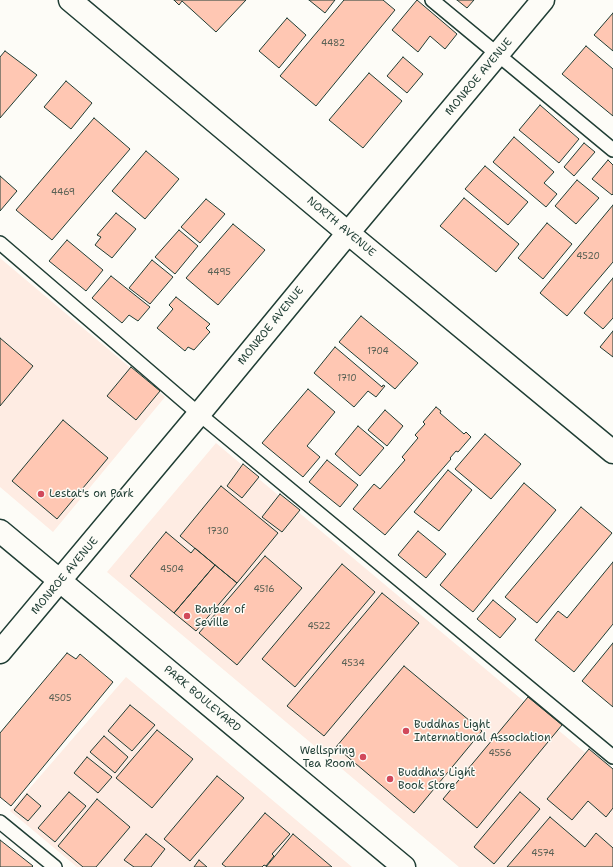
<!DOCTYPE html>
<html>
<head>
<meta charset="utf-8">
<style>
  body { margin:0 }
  canvas { display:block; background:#fdfcf7 }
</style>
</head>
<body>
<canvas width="613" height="867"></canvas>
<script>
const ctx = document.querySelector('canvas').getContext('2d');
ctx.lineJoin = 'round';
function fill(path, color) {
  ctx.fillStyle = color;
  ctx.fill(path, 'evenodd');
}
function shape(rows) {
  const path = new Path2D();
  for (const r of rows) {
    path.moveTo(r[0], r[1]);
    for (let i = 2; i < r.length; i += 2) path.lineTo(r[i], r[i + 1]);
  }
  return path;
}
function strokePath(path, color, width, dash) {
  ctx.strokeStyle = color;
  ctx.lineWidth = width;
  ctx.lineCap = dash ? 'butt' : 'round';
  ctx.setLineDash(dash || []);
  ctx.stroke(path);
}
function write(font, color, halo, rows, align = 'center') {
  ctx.font = font + ' "Shantell Sans",sans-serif';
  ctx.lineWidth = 3;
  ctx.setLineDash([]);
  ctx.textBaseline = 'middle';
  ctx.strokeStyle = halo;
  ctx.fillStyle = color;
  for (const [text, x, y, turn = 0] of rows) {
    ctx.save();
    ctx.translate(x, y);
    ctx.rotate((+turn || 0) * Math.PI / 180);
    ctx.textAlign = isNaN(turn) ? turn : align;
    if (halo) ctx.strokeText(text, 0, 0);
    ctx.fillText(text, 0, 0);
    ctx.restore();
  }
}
const built = shape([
  [0,258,165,397,53,532,0,487],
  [216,443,613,776,613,867,459,867,107,572],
  [126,677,352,867,77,867,10,811]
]);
const building = shape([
  [174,0,246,0,216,32,182,1,179,5,174,0],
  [309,0,335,0,325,13,309,0],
  [344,0,383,0,395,10,316,106,280,76,344,0],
  [417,0,457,34,445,49,430,36,418,52,392,30,417,0],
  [457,0,474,0,467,8,457,0],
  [613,13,613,51,594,35,613,13],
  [287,18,306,35,279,68,259,51,287,18],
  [586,46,613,69,613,116,562,74,586,46],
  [5,51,37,75,0,118,0,57,5,51],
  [403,57,423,74,407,93,387,76,403,57],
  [369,73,402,101,363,148,329,120,369,73],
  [66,81,92,103,71,129,44,107,66,81],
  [540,105,579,139,559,163,519,130,540,105],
  [94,118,130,149,52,240,16,210,94,118],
  [514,137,554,172,544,183,557,194,546,207,493,162,514,137],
  [584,143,595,152,574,176,564,167,584,143],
  [146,151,179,179,145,219,112,191,146,151],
  [608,160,613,165,613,194,612,195,592,179,608,160],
  [485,166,528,202,508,225,465,189,485,166],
  [0,176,17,191,0,211,0,176],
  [577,180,599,198,576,224,555,206,577,180],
  [464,198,519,244,496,272,440,226,464,198],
  [206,199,225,214,200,243,181,227,206,199],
  [613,205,613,262,567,316,540,293,613,205],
  [116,213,136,229,112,258,95,245,101,237,97,235,116,213],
  [547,223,572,244,543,279,518,258,547,223],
  [233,224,265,250,218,305,186,278,233,224],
  [179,230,198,246,175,274,155,257,179,230],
  [67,240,103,270,86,291,49,261,67,240],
  [152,260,173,277,150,304,129,288,152,260],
  [111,276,150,307,138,321,129,315,122,323,92,298,111,276],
  [613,278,613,318,603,329,584,313,613,278],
  [176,297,210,324,206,328,210,332,194,350,188,347,185,351,157,328,173,309,169,305,176,297],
  [361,316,418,363,395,389,339,342,361,316],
  [613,331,613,357,600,347,613,331],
  [0,338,33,366,0,406,0,338],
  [335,347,382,387,383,385,385,386,376,397,368,391,354,407,314,373,335,347],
  [131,367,160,391,136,420,107,396,131,367],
  [308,389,335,412,307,446,320,457,303,477,262,443,308,389],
  [436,407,441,411,440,413,464,434,466,432,471,437,458,452,456,451,450,458,451,459,385,535,353,509,374,484,380,489,405,460,402,457,418,438,415,435,425,424,423,422,436,407],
  [385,410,403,426,387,446,368,430,385,410],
  [63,420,108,458,57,519,12,481,63,420],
  [358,426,384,448,360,476,335,454,358,426],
  [485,434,521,464,491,499,455,469,485,434],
  [327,460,358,485,340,507,309,482,327,460],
  [243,464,259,477,242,498,227,486,243,464],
  [448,470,472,490,439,531,414,512,448,470],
  [524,483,556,510,473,612,440,585,524,483],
  [221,486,278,533,237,583,180,536,221,486],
  [280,494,300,510,282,532,262,517,280,494],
  [581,507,612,533,537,623,505,597,581,507],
  [418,531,446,554,426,578,398,555,418,531],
  [166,532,191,553,195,548,215,565,174,613,130,576,166,532],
  [265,556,302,588,237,665,199,633,265,556],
  [613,562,613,624,574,672,535,640,558,611,567,618,613,562],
  [342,564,375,592,295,687,262,659,342,564],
  [215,565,237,583,196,631,174,613,215,565],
  [382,593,419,623,324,736,287,706,382,593],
  [493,600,516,619,500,638,477,619,493,600],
  [613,643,613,707,582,681,613,643],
  [67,653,76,659,80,654,113,682,11,806,0,797,0,733,67,653],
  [404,666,482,731,414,813,336,747,404,666],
  [528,697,562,725,477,828,443,799,528,697],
  [130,705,155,725,132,751,108,731,130,705],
  [157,730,193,759,152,808,116,778,157,730],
  [104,736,128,757,115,773,90,752,104,736],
  [589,749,613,769,613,808,606,817,588,801,572,820,547,799,589,749],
  [87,757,112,777,98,793,74,773,87,757],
  [217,776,244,798,190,861,164,839,217,776],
  [69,792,86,806,55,842,38,828,69,792],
  [520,792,540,809,494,864,474,847,520,792],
  [27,794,41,806,28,821,14,810,27,794],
  [97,799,130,827,96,867,83,867,58,846,97,799],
  [265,813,290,834,272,854,274,856,266,866,264,865,262,867,226,867,222,864,265,813],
  [550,817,585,847,596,833,613,848,613,867,507,867,550,817],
  [146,834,165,849,151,867,134,867,124,860,146,834],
  [293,834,332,867,266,867,293,834],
  [0,840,33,866,32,867,0,867,0,840],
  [199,860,207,867,194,867,199,860]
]);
const service = shape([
  [432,0,613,150],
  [0,243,199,414,613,757],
  [0,822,55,867]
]);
const minor = shape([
  [70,0,348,233,613,452],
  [0,652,199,414,348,233,543,0]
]);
const secondary = shape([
  [0,531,404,867]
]);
const markers = [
  [41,494,4,"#d1495b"],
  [187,616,4,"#d1495b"],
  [406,731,4,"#d1495b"],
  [363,757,4,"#d1495b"],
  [390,779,4,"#d1495b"]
];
const numberNames = [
  ["4482",333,44],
  ["4469",63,193],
  ["4520",588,257],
  ["4495",219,273],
  ["1704",378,352],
  ["1710",347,379],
  ["1730",218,532],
  ["4504",172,570],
  ["4516",264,590],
  ["4522",319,627],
  ["4534",353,664],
  ["4505",60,699],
  ["4556",500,754],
  ["4574",543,854]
];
const streetNames = [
  ["MONROE AVENUE",479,77,-50],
  ["NORTH AVENUE",341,227,40],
  ["MONROE AVENUE",271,326,-51],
  ["MONROE AVENUE",65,576,-50],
  ["PARK BOULEVARD",202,699,40]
];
const poiNames = [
  ["Lestat's on Park",49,494],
  ["Barber of",195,610],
  ["Seville",195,623],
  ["Buddhas Light",414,725],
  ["International Association",414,738],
  ["Wellspring",355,751,"right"],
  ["Tea Room",355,764,"right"],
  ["Buddha's Light",398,773],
  ["Book Store",398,786]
];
fill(built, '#feece3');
fill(building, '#ffc7b3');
strokePath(building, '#1f3d34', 1);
strokePath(service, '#1f3d34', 16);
strokePath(minor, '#1f3d34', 25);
strokePath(secondary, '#1f3d34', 25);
strokePath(service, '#fdfcf7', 13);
strokePath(minor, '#fdfcf7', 22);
strokePath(secondary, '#fdfcf7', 22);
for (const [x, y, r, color] of markers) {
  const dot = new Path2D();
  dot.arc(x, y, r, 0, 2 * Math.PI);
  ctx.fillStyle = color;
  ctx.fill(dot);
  strokePath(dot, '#fdfcf7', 1.5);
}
write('9px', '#576054', null, numberNames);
write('11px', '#1f3d34', '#fdfcf7', streetNames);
write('11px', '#1f3d34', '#fdfcf7', poiNames, 'left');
</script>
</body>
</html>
